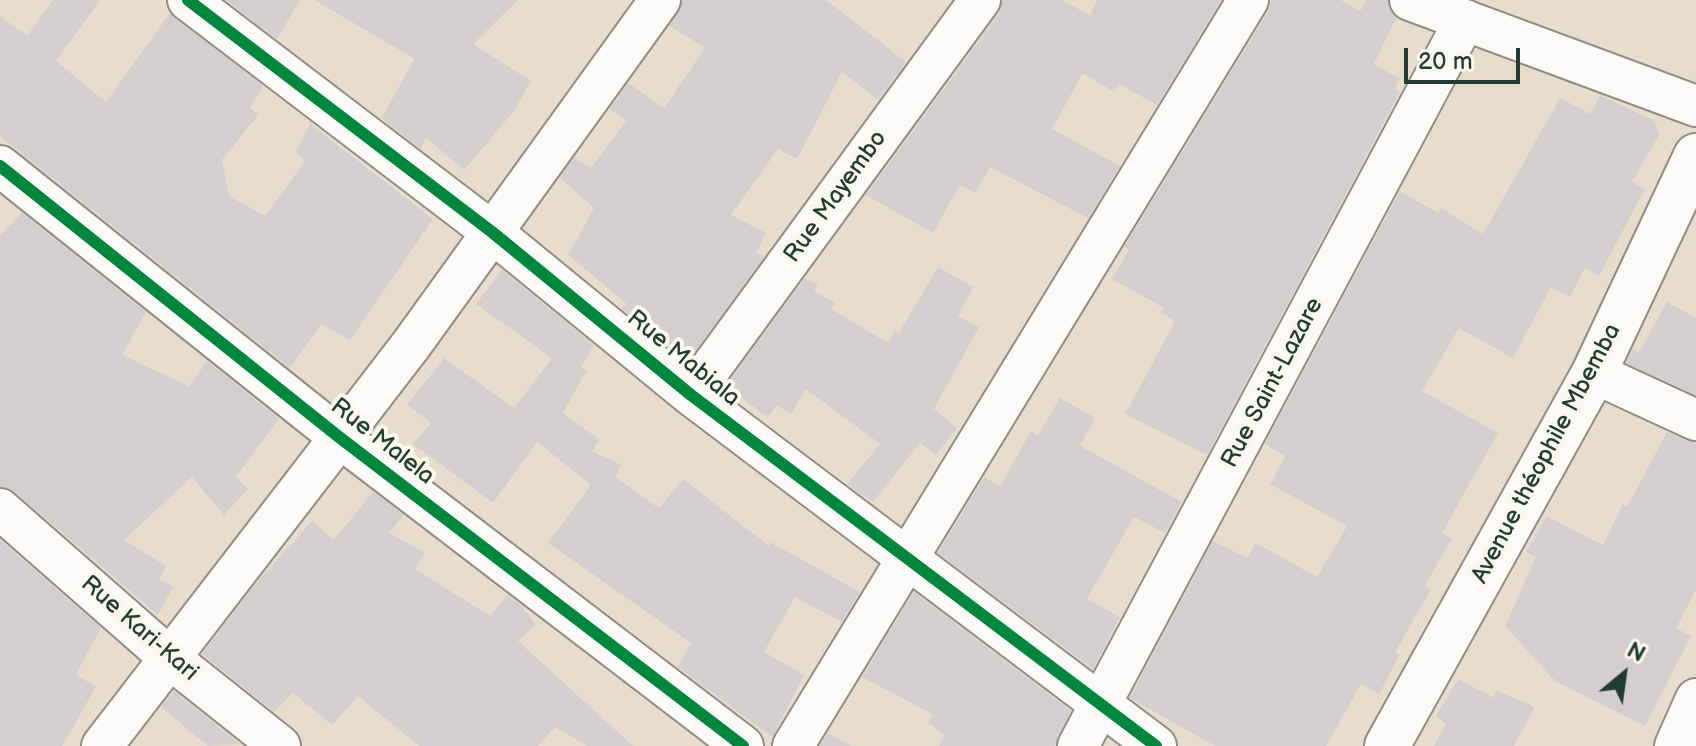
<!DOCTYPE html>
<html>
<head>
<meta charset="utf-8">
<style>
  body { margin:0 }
  #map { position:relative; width:1696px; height:746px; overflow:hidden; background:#e8ddcd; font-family:"Balsamiq Sans",sans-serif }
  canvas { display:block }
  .north { position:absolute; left:1584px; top:634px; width:80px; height:80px; -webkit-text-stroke:6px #fbf7ec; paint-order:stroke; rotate:29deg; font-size:22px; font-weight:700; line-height:32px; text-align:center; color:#1f3d34 }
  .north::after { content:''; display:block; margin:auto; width:28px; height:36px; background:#1f3d34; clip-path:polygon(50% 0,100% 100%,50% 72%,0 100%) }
  .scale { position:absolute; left:1404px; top:48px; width:116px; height:36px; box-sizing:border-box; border:4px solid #1f3d34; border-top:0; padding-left:10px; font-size:24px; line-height:28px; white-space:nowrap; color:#1f3d34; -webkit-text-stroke:6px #fbf7ec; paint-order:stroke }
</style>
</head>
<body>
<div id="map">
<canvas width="1696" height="746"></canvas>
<div class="north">N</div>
<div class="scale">20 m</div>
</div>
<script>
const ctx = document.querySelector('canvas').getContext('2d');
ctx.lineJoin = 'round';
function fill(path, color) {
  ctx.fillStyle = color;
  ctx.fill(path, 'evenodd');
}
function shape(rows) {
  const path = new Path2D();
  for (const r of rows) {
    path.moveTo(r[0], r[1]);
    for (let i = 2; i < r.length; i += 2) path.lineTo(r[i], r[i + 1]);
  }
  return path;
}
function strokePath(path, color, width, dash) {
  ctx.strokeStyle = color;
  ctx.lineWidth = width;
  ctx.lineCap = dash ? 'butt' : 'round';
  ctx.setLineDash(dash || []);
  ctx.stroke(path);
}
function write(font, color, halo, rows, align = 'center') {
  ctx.font = font + ' "Balsamiq Sans",sans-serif';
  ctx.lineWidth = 8;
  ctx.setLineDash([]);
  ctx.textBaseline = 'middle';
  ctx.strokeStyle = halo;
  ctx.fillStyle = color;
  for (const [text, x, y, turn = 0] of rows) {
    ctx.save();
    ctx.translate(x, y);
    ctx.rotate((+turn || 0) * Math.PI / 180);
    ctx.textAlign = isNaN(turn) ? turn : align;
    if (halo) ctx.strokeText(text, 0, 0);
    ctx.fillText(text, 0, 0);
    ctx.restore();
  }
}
const building = shape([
  [53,0,100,0,56,61,106,102,170,13,263,86,250,108,259,114,222,160,229,196,265,216,305,161,296,152,310,124,433,219,350,340,321,324,290,368,0,136,0,16,27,36],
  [226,0,300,0,277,39],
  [314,0,518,0,473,44,531,81,514,111,464,170,426,138,421,149,381,118,415,59],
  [683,0,826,0,906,62,878,100,842,72,797,159,778,149,731,215,766,233,756,253,764,257,690,358,661,341,622,309,626,303,568,255,594,208,560,178,574,158,591,168,626,121,610,109,628,83,664,108,705,48,670,26],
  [1003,0,1062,0,1090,15,1097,0,1221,0,1157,105,1119,84,1114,92,1083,73,1052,129,1120,166,1088,218,990,167,975,193,960,185,933,233,866,195,999,14],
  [1271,0,1341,0,1360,11,1367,0,1388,0,1396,18,1374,64,1400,79,1395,90,1400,92,1207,455,1125,414,1175,322,1162,312,1164,308,1112,279,1129,250,1124,247,1268,12],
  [1600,95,1655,121,1659,135,1632,182,1645,189,1599,276,1585,268,1570,297,1551,287,1513,358,1459,328,1422,391,1498,433,1442,533,1452,538,1425,586,1431,589,1395,653,1400,655,1379,694,1361,684,1326,746,1215,746,1130,698,1213,541,1247,558,1256,543,1317,577,1347,526,1270,484,1285,456,1265,444,1400,191,1438,213,1441,208,1483,234,1560,98,1590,114],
  [22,213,146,312,122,355,189,386,207,361,279,419,236,477,248,489,224,515,192,477,124,540,166,566,159,579,173,587,158,615,15,492,0,487,0,235],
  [938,267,973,287,958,316,979,327,934,409,957,428,936,455,920,443,873,502,847,484,880,444,806,389,791,414,777,405,767,417,726,386,805,278,818,285,814,291,835,303,831,309,888,343,895,330,899,333],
  [502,270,594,345,581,367,587,370,563,413,600,440,592,451,621,465,615,477,659,508,683,479,769,546,770,542,860,592,842,622,795,597,764,652,804,675,772,737,678,667,691,643,548,543,591,485,537,442,493,503,413,444,431,423,407,405,444,358,514,408,552,358,476,304],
  [1667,302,1696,318,1696,395,1626,363,1633,349,1639,352],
  [1060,398,1095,418,1080,446,1182,502,1165,533,1134,517,1087,599,1120,617,1093,669,938,553,984,477,1000,486,1031,431,1038,435],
  [1667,432,1696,443,1696,590,1676,628,1691,636,1645,726,1555,681,1505,626,1536,557,1526,552,1546,516,1603,545,1623,504,1627,507],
  [373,492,404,515,389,533,425,553,415,569,490,616,508,595,519,604,536,624,518,641,633,746,587,746,555,727,538,746,419,746,358,696,332,725,293,693,274,712,202,654,254,586,312,521,334,540],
  [0,540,101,628,76,674,96,687,62,746,0,746],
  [914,592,1071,711,1055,746,939,746,945,735,928,723,932,714,862,677],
  [1458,679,1494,698,1496,690,1535,707,1514,746,1434,746,1446,724,1436,716],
  [174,691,240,744,208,746,161,707],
  [828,733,851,746,820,746]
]);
const street = shape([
  [188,0,492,232,691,395,1156,746],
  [1410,0,1696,106],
  [0,166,339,437,743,746],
  [1594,373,1696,420],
  [691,395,980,0],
  [0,509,172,660,280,746],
  [102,746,411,345,660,0],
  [793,746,1248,0],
  [1078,746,1465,20],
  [1675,746,1696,699]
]);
const secondary = shape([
  [1387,746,1594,373,1696,156]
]);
const cycleway = shape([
  [188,0,492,232,691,395,1156,746],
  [0,166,339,437,743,746]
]);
const streetNames = [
  ["Rue Mayembo",836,197,-54],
  ["Rue Mabiala",683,359,39],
  ["Rue Saint-Lazare",1273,383,-62],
  ["Rue Malela",382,442,38],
  ["Avenue théophile Mbemba",1547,454,-62],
  ["Rue Kari-Kari",139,629,41]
];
fill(building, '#d4ced1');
strokePath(street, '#8f8e85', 44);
strokePath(secondary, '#8f8e85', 48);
strokePath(street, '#fcfaf8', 40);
strokePath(secondary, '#fcfaf8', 44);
strokePath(cycleway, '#00873e', 12);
write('24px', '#1f3d34', '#fbf7ec', streetNames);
</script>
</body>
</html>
